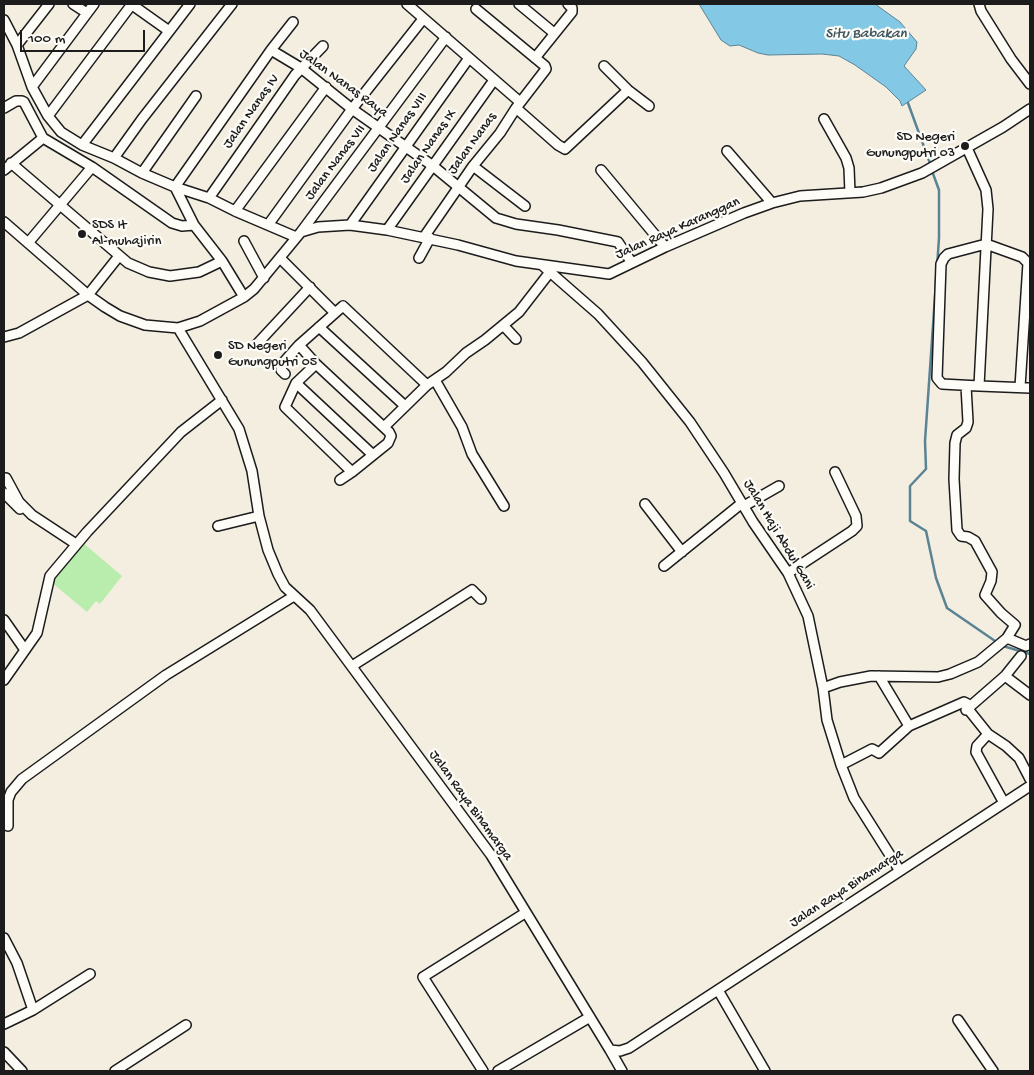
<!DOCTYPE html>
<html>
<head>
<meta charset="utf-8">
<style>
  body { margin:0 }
  #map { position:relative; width:1034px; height:1075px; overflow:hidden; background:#f4eee1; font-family:"Gochi Hand",sans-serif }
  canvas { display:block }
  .frame { position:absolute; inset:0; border:5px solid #1c1c1c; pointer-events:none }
  .scale { position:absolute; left:20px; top:30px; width:125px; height:22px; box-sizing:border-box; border:2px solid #1c1c1c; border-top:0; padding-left:6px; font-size:15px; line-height:18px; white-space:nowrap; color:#1c1c1c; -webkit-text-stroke:4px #fdfcf7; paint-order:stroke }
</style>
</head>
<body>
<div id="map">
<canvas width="1034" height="1075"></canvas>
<div class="frame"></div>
<div class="scale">100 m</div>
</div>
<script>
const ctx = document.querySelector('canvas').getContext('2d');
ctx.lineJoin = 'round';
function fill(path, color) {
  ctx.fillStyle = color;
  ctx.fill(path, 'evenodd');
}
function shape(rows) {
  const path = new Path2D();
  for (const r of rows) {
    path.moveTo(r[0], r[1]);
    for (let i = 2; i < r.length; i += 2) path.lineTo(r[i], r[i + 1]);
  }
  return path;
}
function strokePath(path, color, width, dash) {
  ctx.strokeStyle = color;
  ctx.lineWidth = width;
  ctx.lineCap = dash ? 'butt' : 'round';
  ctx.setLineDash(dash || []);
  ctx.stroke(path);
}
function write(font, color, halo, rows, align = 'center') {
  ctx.font = font + ' "Gochi Hand",sans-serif';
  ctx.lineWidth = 4.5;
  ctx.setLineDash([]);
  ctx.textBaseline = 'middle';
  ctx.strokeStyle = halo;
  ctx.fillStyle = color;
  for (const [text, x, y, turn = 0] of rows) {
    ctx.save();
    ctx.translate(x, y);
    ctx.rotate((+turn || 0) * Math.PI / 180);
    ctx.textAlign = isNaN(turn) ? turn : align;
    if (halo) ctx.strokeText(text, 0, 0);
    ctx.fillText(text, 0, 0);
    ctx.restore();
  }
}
const green = shape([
  [82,542,122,576,100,604,96,601,87,612,51,582,53,576]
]);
const water = shape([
  [699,4,875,4,900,22,917,42,916,49,904,66,926,90,902,106,900,101,886,87,855,65,839,56,822,54,768,55,758,53,739,45,730,46,721,40,699,4]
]);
const stream = shape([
  [908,103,931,166],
  [932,171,939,190,939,238,925,441,926,469,910,486,910,521,926,531,936,578,947,608,998,643],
  [1003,646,1030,654]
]);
const minor = shape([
  [73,4,87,13],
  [131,4,169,31],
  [407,4,520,102],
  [519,4,554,33],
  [979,4,981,11,1011,59,1030,84],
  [4,20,17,45,32,87,48,116,61,132,82,145,114,158,142,173,175,187,209,198,235,211,296,237],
  [17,45,49,4],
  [271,50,301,68,352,109,433,166,496,218,516,224,558,230,618,242,632,263],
  [535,58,572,12,572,8,568,4],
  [604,66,628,90,649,106],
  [32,87,94,4],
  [4,108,16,101,22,101,24,102,43,138],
  [516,108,558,145,565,149,628,90],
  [48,116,132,4],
  [824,119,846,158,849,168,850,193],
  [82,145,190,4],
  [967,148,986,190,988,209,979,386,1030,388],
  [727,151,772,203],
  [114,158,142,119,232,4],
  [11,163,128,263,149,272,170,276,199,272,222,261],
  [473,166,525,206],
  [92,167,172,223,182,226,194,225],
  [4,170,43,138],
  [601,170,665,247],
  [142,173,196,96],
  [209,198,295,75,323,46],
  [235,211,326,87],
  [4,222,88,295,105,307,120,316,145,325,178,328,200,321,244,297,254,289,301,232,318,227,350,225,387,230,458,245,516,261,609,274,665,247,744,213,772,203,800,196,863,192,881,188,922,173,1003,127,1030,109],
  [268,225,352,109,423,19],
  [350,225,469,58],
  [387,230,494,80],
  [301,232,446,37],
  [424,237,473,166,500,133,516,108,546,69,545,66,476,9],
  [244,241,264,278],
  [28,243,92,167,43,138],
  [280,258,334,312],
  [419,258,430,238],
  [542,265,598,314,642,362,690,422,724,473,753,522,788,573,808,616,823,688,827,720,841,765,854,798,900,871],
  [244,297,222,261,194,225,175,187,271,50,293,22],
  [503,325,516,339],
  [319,327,405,406],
  [178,328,239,429,252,471,259,516,268,550,278,574,285,587,310,610,491,855,610,1050,620,1051,629,1048,1030,786],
  [4,337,19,333,88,295,119,256],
  [257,344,310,287],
  [299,345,316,364,389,432,391,436,388,443,352,472,340,480],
  [316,364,296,383,285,407,352,472],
  [285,374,281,370,282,364,299,345,343,306,427,385],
  [435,380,462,427,472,454,504,506],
  [296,383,373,455],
  [966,386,968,422,966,428,957,435,955,443,954,479,957,530,961,536,968,537,975,541,992,572,991,581,985,595,1001,613,1015,625,1007,638],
  [979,386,942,384,937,378,941,264,944,258,948,254,986,244,1022,257,1028,263,1020,387],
  [384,427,427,385,446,372,466,353,485,340,519,312,550,272],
  [6,478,19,502,32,515,76,544],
  [4,493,20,509],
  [645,504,682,552],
  [744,506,779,486],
  [218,526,259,516],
  [664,566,742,503],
  [788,573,852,531,857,526,856,516,835,472],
  [4,620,25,650],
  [352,666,472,590,481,599],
  [879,676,909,726],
  [1005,676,1030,695],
  [4,680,37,633,50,576,87,532,181,432,222,400],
  [823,688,840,682,871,676,938,677,950,674,978,662,1007,638,1026,646,1030,644],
  [966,710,1005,676,1021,656],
  [988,734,977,746,976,752,1004,803],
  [841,765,872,749,879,753,909,726,964,702,968,704,968,709,988,734,1006,746,1019,758,1030,779],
  [8,826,8,800,11,792,22,779,166,675,294,596],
  [4,938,17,963,33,1010],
  [718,990,765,1071],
  [958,1020,993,1071],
  [4,1024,33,1010,90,974],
  [610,1050,622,1071],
  [4,1052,22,1071],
  [115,1071,186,1025],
  [483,1071,423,977,525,913],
  [498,1071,590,1017]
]);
const markers = [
  [965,146,5,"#1c1c1c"],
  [82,234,5,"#1c1c1c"],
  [218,355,5,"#1c1c1c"]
];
const streetNames = [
  ["Jalan Nanas Raya",343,84,36],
  ["Jalan Nanas IV",252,112,-55],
  ["Jalan Nanas VIII",398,133,-55],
  ["Jalan Nanas",473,144,-54],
  ["Jalan Nanas IX",429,147,-55],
  ["Jalan Nanas VII",336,163,-53],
  ["Jalan Raya Karanggan",678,229,-24],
  ["Jalan Haji Abdul Gani",778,535,59],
  ["Jalan Raya Binamarga",470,806,54],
  ["Jalan Raya Binamarga",847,889,-33]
];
const poiNames = [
  ["SD Negeri",955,138,"right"],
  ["Gunungputri 03",955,154,"right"],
  ["SDS It",92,226],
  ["Al-muhajirin",92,242],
  ["SD Negeri",228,347],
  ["Gunungputri 05",228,363]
];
const waterNames = [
  ["Situ Babakan",866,35]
];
fill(green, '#b9edad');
fill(water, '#83c8e4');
strokePath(water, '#5a8394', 1);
strokePath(stream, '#5a8394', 2.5);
strokePath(minor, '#1c1c1c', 12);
strokePath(minor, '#fdfcf7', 9);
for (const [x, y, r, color] of markers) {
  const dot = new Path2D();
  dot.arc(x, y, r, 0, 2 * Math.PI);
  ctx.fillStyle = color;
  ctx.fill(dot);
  strokePath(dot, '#fdfcf7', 2);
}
write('14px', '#1c1c1c', '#fdfcf7', streetNames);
write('14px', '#1c1c1c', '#fdfcf7', poiNames, 'left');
write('italic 15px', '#405862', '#fdfcf7', waterNames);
</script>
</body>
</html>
